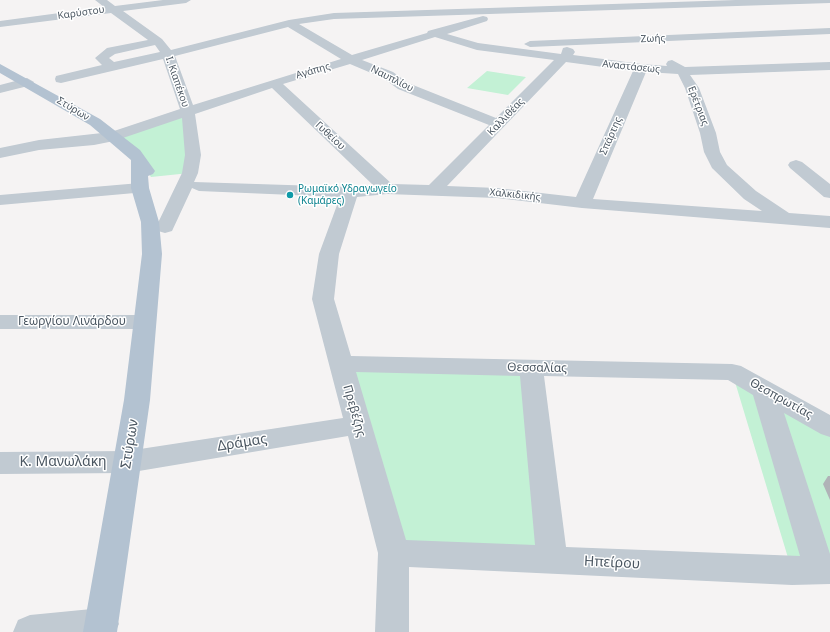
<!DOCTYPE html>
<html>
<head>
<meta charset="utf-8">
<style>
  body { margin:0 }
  canvas { display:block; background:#f5f3f3 }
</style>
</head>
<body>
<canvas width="830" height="632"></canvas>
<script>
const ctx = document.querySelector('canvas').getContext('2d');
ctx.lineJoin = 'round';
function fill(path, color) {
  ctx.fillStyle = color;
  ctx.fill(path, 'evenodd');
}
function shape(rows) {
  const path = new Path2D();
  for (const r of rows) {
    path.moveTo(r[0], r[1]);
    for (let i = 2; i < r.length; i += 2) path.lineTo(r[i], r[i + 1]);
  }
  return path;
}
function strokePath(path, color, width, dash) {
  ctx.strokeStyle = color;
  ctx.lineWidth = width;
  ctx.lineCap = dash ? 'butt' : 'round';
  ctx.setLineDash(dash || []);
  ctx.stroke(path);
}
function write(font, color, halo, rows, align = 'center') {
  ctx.font = font + ' "Noto Sans",sans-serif';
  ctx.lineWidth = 3;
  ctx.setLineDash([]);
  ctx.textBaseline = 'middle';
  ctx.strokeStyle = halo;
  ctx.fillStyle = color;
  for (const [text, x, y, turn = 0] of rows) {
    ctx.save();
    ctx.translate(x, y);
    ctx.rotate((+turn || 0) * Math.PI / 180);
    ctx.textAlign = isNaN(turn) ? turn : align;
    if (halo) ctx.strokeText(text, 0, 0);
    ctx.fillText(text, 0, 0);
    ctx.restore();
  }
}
const green = shape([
  [487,71,526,77,508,95,467,88],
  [188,112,190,173,151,177,139,160,114,136],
  [341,364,531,368,552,560,394,553],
  [732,372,830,427,830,570,792,571]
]);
const minor = shape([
  [95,0,107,0,115,6,163,0,191,0,186,3,123,11,162,39,171,50,289,20,334,13,736,0,830,0,830,3,334,19,299,24,352,55,427,33,428,31,483,16,487,17,488,19,487,21,447,34,478,43,561,54,563,48,567,47,573,49,575,52,573,55,641,64,667,66,666,64,668,61,672,60,685,67,830,62,830,70,690,75,699,88,716,133,720,152,727,165,756,191,789,213,830,216,830,228,582,208,497,198,387,194,357,197,339,254,334,299,351,356,732,364,741,366,830,415,830,437,821,434,784,413,830,554,830,584,792,585,409,567,409,632,375,632,378,553,348,436,127,473,0,474,0,452,127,451,343,418,312,299,319,254,340,197,199,191,192,188,172,231,165,233,158,231,156,227,182,173,185,155,182,118,114,141,94,145,39,150,0,158,0,148,39,140,111,132,180,109,163,59,61,83,56,82,55,79,56,76,102,65,95,58,107,48,148,40,111,13,0,27,0,21,104,7,95,0],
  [288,27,341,59,193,105,175,56,288,27],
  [435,37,477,50,554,60,496,118,408,83,393,72,362,60,435,37],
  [155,45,160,52,114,62,109,58,115,54,155,45],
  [566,62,633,71,576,197,497,188,447,186,566,62],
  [350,64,383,78,398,89,489,125,429,185,392,184,283,84,350,64],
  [646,72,678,74,685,88,700,133,704,152,712,168,744,199,762,211,593,199,646,72],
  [272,88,373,185,350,187,194,182,198,173,201,155,195,114,272,88],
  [356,372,520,376,535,545,406,540,356,372],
  [544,376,728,380,753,395,800,556,566,547,544,376],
  [830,28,830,34,530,47,524,44,530,41,830,28],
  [27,78,34,82,32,85,0,93,0,85,27,78],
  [796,160,802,162,830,184,830,198,824,197,790,168,788,165,790,162,796,160],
  [140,183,146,184,149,188,146,192,0,205,0,195,140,183],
  [0,315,144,315,152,317,155,322,152,327,144,329,0,329,0,315],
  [102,608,114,612,119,624,115,632,13,632,18,620,30,615,102,608]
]);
const major = shape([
  [0,64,100,119,140,150,155,171,153,174,148,176,149,188,159,222,162,254,150,400,117,632,83,632,124,400,142,254,141,222,131,188,131,160,90,125,0,73,0,64]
]);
const wall = shape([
  [828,476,830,476,830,500,823,484]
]);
const markers = [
  [290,195,4,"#0f9aa8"]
];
const farStreetnames = [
  ["Καρύστου",81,13,-8],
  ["Ζωής",653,39,-2],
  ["Αναστάσεως",631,67,6],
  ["Αγάπης",313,71,-16],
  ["Ναυπλίου",392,79,27],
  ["Ι. Κιαπέκου",177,82,71],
  ["Ερέτριας",698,106,69],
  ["Στύρων",73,109,31],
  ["Καλλιθέας",506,117,-46],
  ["Γυθείου",330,136,43],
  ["Σπάρτης",611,136,-66],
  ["Χαλκιδικής",515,195,6]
];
const farCulturenames = [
  ["Ρωμαϊκό Υδραγωγείο",298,189],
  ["(Καμάρες)",298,201]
];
const streetNames = [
  ["Γεωργίου Λινάρδου",72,322],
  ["Θεσσαλίας",537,368,1],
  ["Θεσπρωτίας",781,399,29],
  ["Πρεβέζης",354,411,74]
];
const nearStreetnames = [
  ["Δράμας",242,443,-9],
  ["Στύρων",130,444,-81],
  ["Κ. Μανωλάκη",63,462],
  ["Ηπείρου",612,563,3]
];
fill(green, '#c3f1d5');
fill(minor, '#c1cad2');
fill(major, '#b3c2d1');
fill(wall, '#b0b2b7');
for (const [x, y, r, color] of markers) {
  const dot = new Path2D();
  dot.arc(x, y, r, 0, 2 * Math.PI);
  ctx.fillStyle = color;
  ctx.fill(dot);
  strokePath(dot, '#fff', 1.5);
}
write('10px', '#4a5661', '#fff', farStreetnames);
write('10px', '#0d838f', '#fff', farCulturenames, 'left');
write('12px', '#4a5661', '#fff', streetNames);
write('14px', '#4a5661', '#fff', nearStreetnames);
</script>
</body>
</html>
